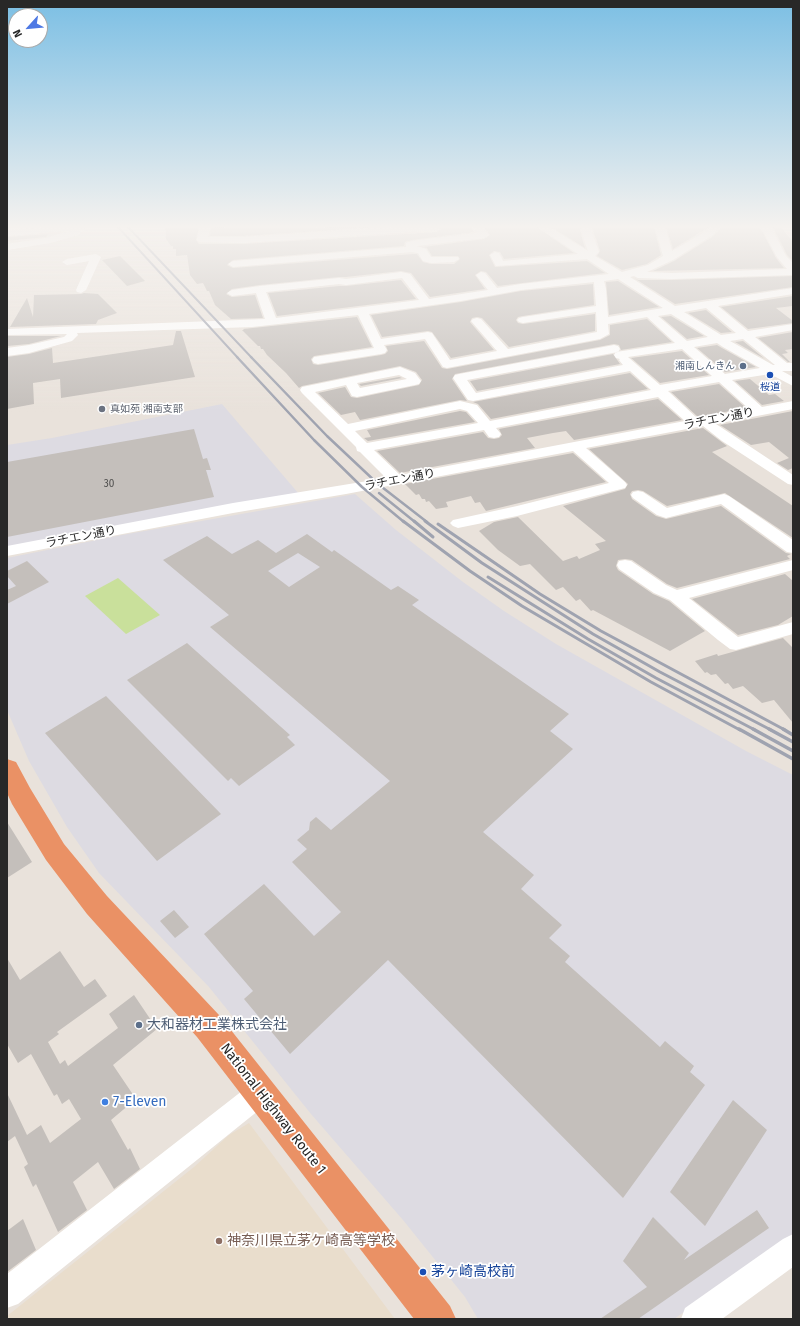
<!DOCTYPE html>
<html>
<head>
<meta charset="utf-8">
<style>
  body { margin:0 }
  #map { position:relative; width:800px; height:1326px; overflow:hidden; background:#e9e2db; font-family:"Fira Sans",sans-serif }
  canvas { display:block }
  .frame { position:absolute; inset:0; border:8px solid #282828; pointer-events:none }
  .north { position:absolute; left:8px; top:8px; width:40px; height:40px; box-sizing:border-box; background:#fff; border:1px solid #a9a9a9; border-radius:50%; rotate:243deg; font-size:11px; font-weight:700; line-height:16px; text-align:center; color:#282828 }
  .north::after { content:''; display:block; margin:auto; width:14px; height:18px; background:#4e79e4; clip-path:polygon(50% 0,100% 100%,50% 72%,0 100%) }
</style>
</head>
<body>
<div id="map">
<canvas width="800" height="1326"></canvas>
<div class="frame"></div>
<div class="north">N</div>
</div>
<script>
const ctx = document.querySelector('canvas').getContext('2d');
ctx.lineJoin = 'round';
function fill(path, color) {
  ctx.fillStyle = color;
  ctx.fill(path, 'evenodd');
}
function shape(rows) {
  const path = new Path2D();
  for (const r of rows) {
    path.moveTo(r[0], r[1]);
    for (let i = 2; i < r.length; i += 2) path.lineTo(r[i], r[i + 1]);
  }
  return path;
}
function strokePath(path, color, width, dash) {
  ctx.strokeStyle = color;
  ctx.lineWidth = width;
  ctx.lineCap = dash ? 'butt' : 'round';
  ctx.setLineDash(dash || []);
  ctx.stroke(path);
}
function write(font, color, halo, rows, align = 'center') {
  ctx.font = font + ' "Fira Sans","Noto Sans JP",sans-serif';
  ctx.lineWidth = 3.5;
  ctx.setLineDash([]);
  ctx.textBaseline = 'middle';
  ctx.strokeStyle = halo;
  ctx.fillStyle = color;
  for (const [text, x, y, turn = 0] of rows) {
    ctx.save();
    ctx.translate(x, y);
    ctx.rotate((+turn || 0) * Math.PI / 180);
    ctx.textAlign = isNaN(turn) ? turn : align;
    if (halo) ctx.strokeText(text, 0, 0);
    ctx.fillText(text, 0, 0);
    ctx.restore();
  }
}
const industrial = shape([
  [222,404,299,494,7,547,7,445,52,438],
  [355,494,396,530,463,582,504,611,556,644,746,751,793,775,793,1235,674,1319,478,1319,465,1297,403,1220,311,1114,209,987,99,873,67,827,29,761,7,710,7,558,122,535]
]);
const education = shape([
  [249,1123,395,1319,7,1319,7,1316,194,1167,229,1135]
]);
const pitch = shape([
  [118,578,160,615,126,634,85,596]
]);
const building = shape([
  [165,227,199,227,196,240,199,244,243,244,437,232,443,227,471,227,474,232,412,240,405,242,404,246,233,260,227,265,233,268,412,254,417,254,423,262,431,264,454,264,460,259,458,256,432,256,427,248,423,247,484,239,490,235,484,227,537,227,574,253,504,259,500,252,494,251,489,255,495,267,587,261,605,273,498,286,486,272,481,271,475,275,485,289,430,297,411,273,401,271,346,277,339,277,260,285,232,289,226,294,232,297,255,295,263,318,231,319,215,305,209,291,207,291,203,283,197,284,190,275,187,255,176,256,176,249,173,249,173,246,171,246,166,239],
  [211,227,244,228,379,227,243,236,210,236],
  [551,227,579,227,585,248],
  [592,227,654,227,661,255,647,264,622,270,597,256,600,251],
  [666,227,709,227,673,249],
  [722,227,760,227,776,258,784,268,653,271,674,261,712,237],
  [773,227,781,227,793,242,793,261,787,255],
  [48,234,46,237,7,241,7,237],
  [120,256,145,281,127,286,102,260],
  [793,276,793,287,675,304,634,278,638,280,672,280],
  [401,280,416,299,277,316,268,293,339,286,346,286],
  [618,281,659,307,609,315,606,282],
  [593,284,594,305,523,316,518,317,516,320,518,323,523,324,595,314,595,331,509,347,482,318,477,317,472,318,470,322,494,350,451,358,432,332,428,331,382,337,371,315,461,302,521,291],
  [84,293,98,294,117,313,98,320,96,324,10,327,27,298,33,317,34,295,81,294],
  [793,296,793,306,776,308,793,321,793,323,748,329,721,307],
  [706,310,732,332,721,333,688,313],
  [671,316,704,336,687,339,661,317],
  [357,317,372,347,314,356,311,359,313,364,318,365,381,355,385,354,388,351,386,346,424,341,442,368,447,369,600,340,610,335,610,325,647,319,672,342,621,350,619,345,614,344,455,374,452,379,467,401,460,400,360,420,355,412,341,415,318,393,345,387,351,397,357,398,419,385,422,380,416,372,400,366,302,386,299,388,286,373,267,355,263,349,261,349,260,346,258,346,242,330,244,330,243,329],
  [176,331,181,331,195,377,61,398,60,379,33,383,34,404,7,409,7,357,29,354,52,348,53,363,173,345],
  [793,332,793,349,785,350,788,353,782,354,790,362,788,362,758,338],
  [7,336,61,336,29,344,7,346],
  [743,341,765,359,735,342],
  [717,345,722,348,756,367,725,372,697,348],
  [682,351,709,375,660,383,631,358],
  [613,354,620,364,477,391,470,381],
  [630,373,648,389,491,419,478,404,473,402],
  [399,377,402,378,361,386,359,384],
  [750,379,769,395,775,394,784,401,762,405,735,381],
  [719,384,746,408,698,417,671,392],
  [658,399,682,420,574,440,566,431,553,433,527,438,535,448,400,473,377,451,483,432,488,438,494,439,499,438,502,435,499,429],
  [460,411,466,412,475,422,368,441,364,438,371,437,367,430],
  [793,411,793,468,788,470,777,463,789,458,769,442,751,445,720,425],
  [703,428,727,446,712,452,793,506,793,538,725,493,667,506,643,491,638,490,632,491,630,494,632,499,656,516,666,519,721,506,786,553,791,554,787,556,790,559,677,588,667,584,632,560,625,559,618,560,616,566,618,570,653,594,669,601,705,631,670,651,593,610,591,611,580,599,576,601,563,587,556,590,530,564,520,566,498,550,479,531,494,522,518,517,563,561,577,556,579,559,600,550,595,544,606,541,563,506,625,489,628,484,589,449],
  [194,429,203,459,207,458,211,470,206,470,214,497,7,537,7,462],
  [573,453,606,482,486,511,480,502,475,503,471,496,446,502,448,507,436,509,429,501,426,502,425,499,422,499,419,494,416,495,405,484],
  [307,534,332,552,334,550,391,590,398,586,419,600,412,605,569,714,550,731,573,749,483,832,534,875,521,889,562,925,549,938,570,956,565,962,660,1047,665,1041,694,1066,690,1072,705,1085,623,1198,388,960,290,1054,244,999,253,991,204,934,264,884,314,936,341,912,292,862,307,849,297,840,309,830,310,822,316,817,331,830,390,781,210,627,229,615,163,560,207,536,232,554,258,540,276,553],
  [298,553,320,567,289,587,268,571],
  [27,561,49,582,7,604,7,590,16,586,7,576,7,571],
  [785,574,793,581,793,616,778,625,738,635,692,599],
  [783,638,793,648,793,723,774,700,762,703,743,686,733,689,728,683,725,684,716,674,711,675,707,672,705,673,695,661,717,654,718,656,736,651],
  [187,643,290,735,287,737,295,745,239,786,231,778,228,781,127,680],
  [106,696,221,814,157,861,45,733],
  [7,822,32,862,7,878],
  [174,910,189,927,175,938,160,921],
  [60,951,84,987,95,979,107,996,57,1032,59,1034,48,1042,60,1064,65,1060,68,1066,118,1028,109,1014,134,995,157,1029,113,1065,136,1099,111,1120,128,1150,130,1148,140,1169,114,1189,98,1162,73,1182,87,1210,58,1232,36,1184,33,1187,24,1167,28,1164,15,1136,7,1142,7,1093,27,1135,41,1125,50,1143,81,1119,69,1099,62,1104,57,1094,54,1096,31,1054,18,1063,7,1044,7,958,20,980],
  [733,1100,767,1130,705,1226,670,1192],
  [757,1210,769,1228,714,1266,638,1319,600,1319,647,1287,623,1261,653,1217,689,1253,684,1260],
  [23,1219,36,1250,7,1272,7,1231]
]);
const minor = shape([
  [47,227,83,227,85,229,78,235,50,243,7,250,7,244,46,238,72,230,7,236,7,230,47,227],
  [200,227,210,227,208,237,243,237,398,227,442,227,437,230,243,243,199,242,197,240,200,227],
  [472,227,482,227,489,235,484,238,416,246,426,249,431,257,458,257,459,259,454,262,431,263,423,261,418,253,412,252,233,267,228,264,233,261,406,247,406,243,412,241,477,233,472,227],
  [538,227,549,227,588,251,580,227,590,227,599,252,595,256,622,272,648,265,663,256,655,227,665,227,672,251,705,232,711,227,721,227,711,236,673,260,647,272,672,273,787,269,777,257,761,227,771,227,786,256,793,263,793,275,672,279,638,278,634,276,630,277,675,306,793,288,793,294,718,306,748,331,793,324,793,330,755,337,787,363,793,363,793,371,782,371,793,377,793,386,770,374,732,380,762,407,793,401,793,409,716,424,793,475,793,485,788,484,722,441,703,426,586,448,625,482,627,485,625,488,517,516,458,528,453,526,450,523,453,520,517,506,609,483,573,451,346,494,233,513,7,556,7,546,233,503,386,478,360,452,357,451,356,447,302,393,300,390,302,387,400,367,415,373,421,381,419,384,415,385,357,397,352,396,346,385,315,392,348,424,460,401,477,405,490,421,651,390,630,371,473,401,468,400,453,378,455,375,459,374,614,345,618,346,620,349,618,352,467,380,476,393,623,365,619,360,620,359,616,358,614,355,616,352,675,343,647,317,608,324,609,334,600,339,447,368,443,367,425,339,384,345,387,350,385,353,381,354,318,364,314,363,312,360,314,357,374,348,358,315,252,327,77,333,78,335,72,341,29,353,7,356,7,348,29,345,64,337,67,334,7,335,7,329,265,319,256,293,232,296,227,293,232,290,260,286,339,278,346,279,401,272,410,274,429,299,488,290,476,275,481,272,485,273,497,288,521,284,609,274,587,259,496,266,490,255,495,252,499,253,503,261,578,254,538,227],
  [402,278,419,300,276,318,266,292,339,284,346,285,402,278],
  [618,279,663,308,608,317,606,289,604,281,618,279],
  [594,282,596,306,523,317,519,318,517,320,519,322,523,323,596,312,597,332,508,349,481,319,477,318,473,319,471,321,497,351,450,360,432,333,428,332,381,339,369,314,461,301,521,290,594,282],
  [706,308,736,333,721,335,684,312,706,308],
  [671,314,708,337,687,341,658,316,671,314],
  [743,339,775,365,773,365,730,341,743,339],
  [717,343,723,347,760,368,725,374,694,347,717,343],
  [682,349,712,376,660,385,628,357,682,349],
  [399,375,407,379,360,388,357,383,399,375],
  [719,382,749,409,698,419,668,391,719,382],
  [658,397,685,421,400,475,374,450,484,430,489,437,494,438,499,437,501,434,496,428,658,397],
  [460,409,467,411,478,423,367,443,355,431,460,409],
  [96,254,101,257,86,290,81,293,77,292,76,290,89,261,67,265,62,262,67,259,96,254],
  [638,491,643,492,667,508,724,494,729,496,793,540,793,553,787,552,721,504,666,518,657,515,633,498,631,495,633,492,638,491],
  [625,560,631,561,666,585,677,590,793,560,793,570,689,598,738,637,793,622,793,634,736,650,730,649,718,640,670,600,654,593,619,569,617,565,619,561,625,560],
  [260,1080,269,1084,273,1093,269,1102,18,1304,7,1308,7,1274,251,1084,260,1080],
  [793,1234,793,1267,722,1319,681,1319,685,1308,783,1239,793,1234]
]);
const highway = shape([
  [7,759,16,762,30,788,64,844,107,896,219,1015,450,1306,456,1319,414,1319,197,1037,87,914,46,860,12,804,7,793,7,759]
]);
const railFar3 = shape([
  [118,227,238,358],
  [128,227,252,358]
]);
const railFar2 = shape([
  [237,357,314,440,362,487,404,522],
  [251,357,327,436,378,484,427,522],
  [379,493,415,522]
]);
const railFar1 = shape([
  [403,521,470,571,522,606,651,682,740,730],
  [414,521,433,537],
  [425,521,482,563,593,634,660,672,771,730],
  [438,524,540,594,601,631,785,730],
  [488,577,588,639,656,678,755,730]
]);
const rail = shape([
  [739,729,793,759],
  [753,729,793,751],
  [769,729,793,742],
  [783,729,793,735]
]);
const markers = [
  [743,366,4,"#5c6f8a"],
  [770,375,4,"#1a4fb4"],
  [102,409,4,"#6b7280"],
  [139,1025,4,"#5c6f8a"],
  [105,1102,4,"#3f7fe0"],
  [219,1241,4,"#8d6e63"],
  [423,1272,4,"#1a4fb4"]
];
const farServicenames = [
  ["湘南しんきん",735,366]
];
const farTransitnames = [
  ["桜道",770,387]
];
const farWorshipnames = [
  ["真如苑 湘南支部",110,409]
];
const numberNames = [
  ["30",109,484]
];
const streetNames = [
  ["ラチエン通り",719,419,-11],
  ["ラチエン通り",400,480,-11],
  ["ラチエン通り",81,537,-11]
];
const nearServicenames = [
  ["大和器材工業株式会社",147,1025]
];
const nearShopnames = [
  ["7-Eleven",113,1102]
];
const nearStreetnames = [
  ["National Highway Route 1",273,1109,52]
];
const nearEducationnames = [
  ["神奈川県立茅ケ崎高等学校",227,1241]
];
const nearTransitnames = [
  ["茅ヶ崎高校前",431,1272]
];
fill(industrial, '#dddbe2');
fill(education, '#e9ddcc');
fill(pitch, '#c9e09b');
fill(building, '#c4bfbb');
fill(minor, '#fff');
fill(highway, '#ea9165');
strokePath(railFar3, '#9fa3b0', 2);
strokePath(railFar2, '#9fa3b0', 2.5);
strokePath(railFar1, '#9fa3b0', 3);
strokePath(rail, '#9fa3b0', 3.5);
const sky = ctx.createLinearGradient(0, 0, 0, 412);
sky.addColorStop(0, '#7cbfe4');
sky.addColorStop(0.55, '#f5f2ef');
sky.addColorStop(1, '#f5f2ef00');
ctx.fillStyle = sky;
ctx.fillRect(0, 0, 800, 412);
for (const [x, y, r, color] of markers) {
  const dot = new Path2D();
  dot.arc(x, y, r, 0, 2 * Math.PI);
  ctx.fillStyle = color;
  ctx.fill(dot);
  strokePath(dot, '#fff', 1.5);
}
write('10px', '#4e5e75', '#fff', farServicenames, 'right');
write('10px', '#164399', '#fff', farTransitnames);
write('10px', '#5b616d', '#fff', farWorshipnames, 'left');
write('10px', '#4f4e4d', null, numberNames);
write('12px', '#282828', '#fff', streetNames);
write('14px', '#4e5e75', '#fff', nearServicenames, 'left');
write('14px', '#366cbe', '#fff', nearShopnames, 'left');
write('14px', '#282828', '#fff', nearStreetnames);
write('14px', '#785e54', '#fff', nearEducationnames, 'left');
write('14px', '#164399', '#fff', nearTransitnames, 'left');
</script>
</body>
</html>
